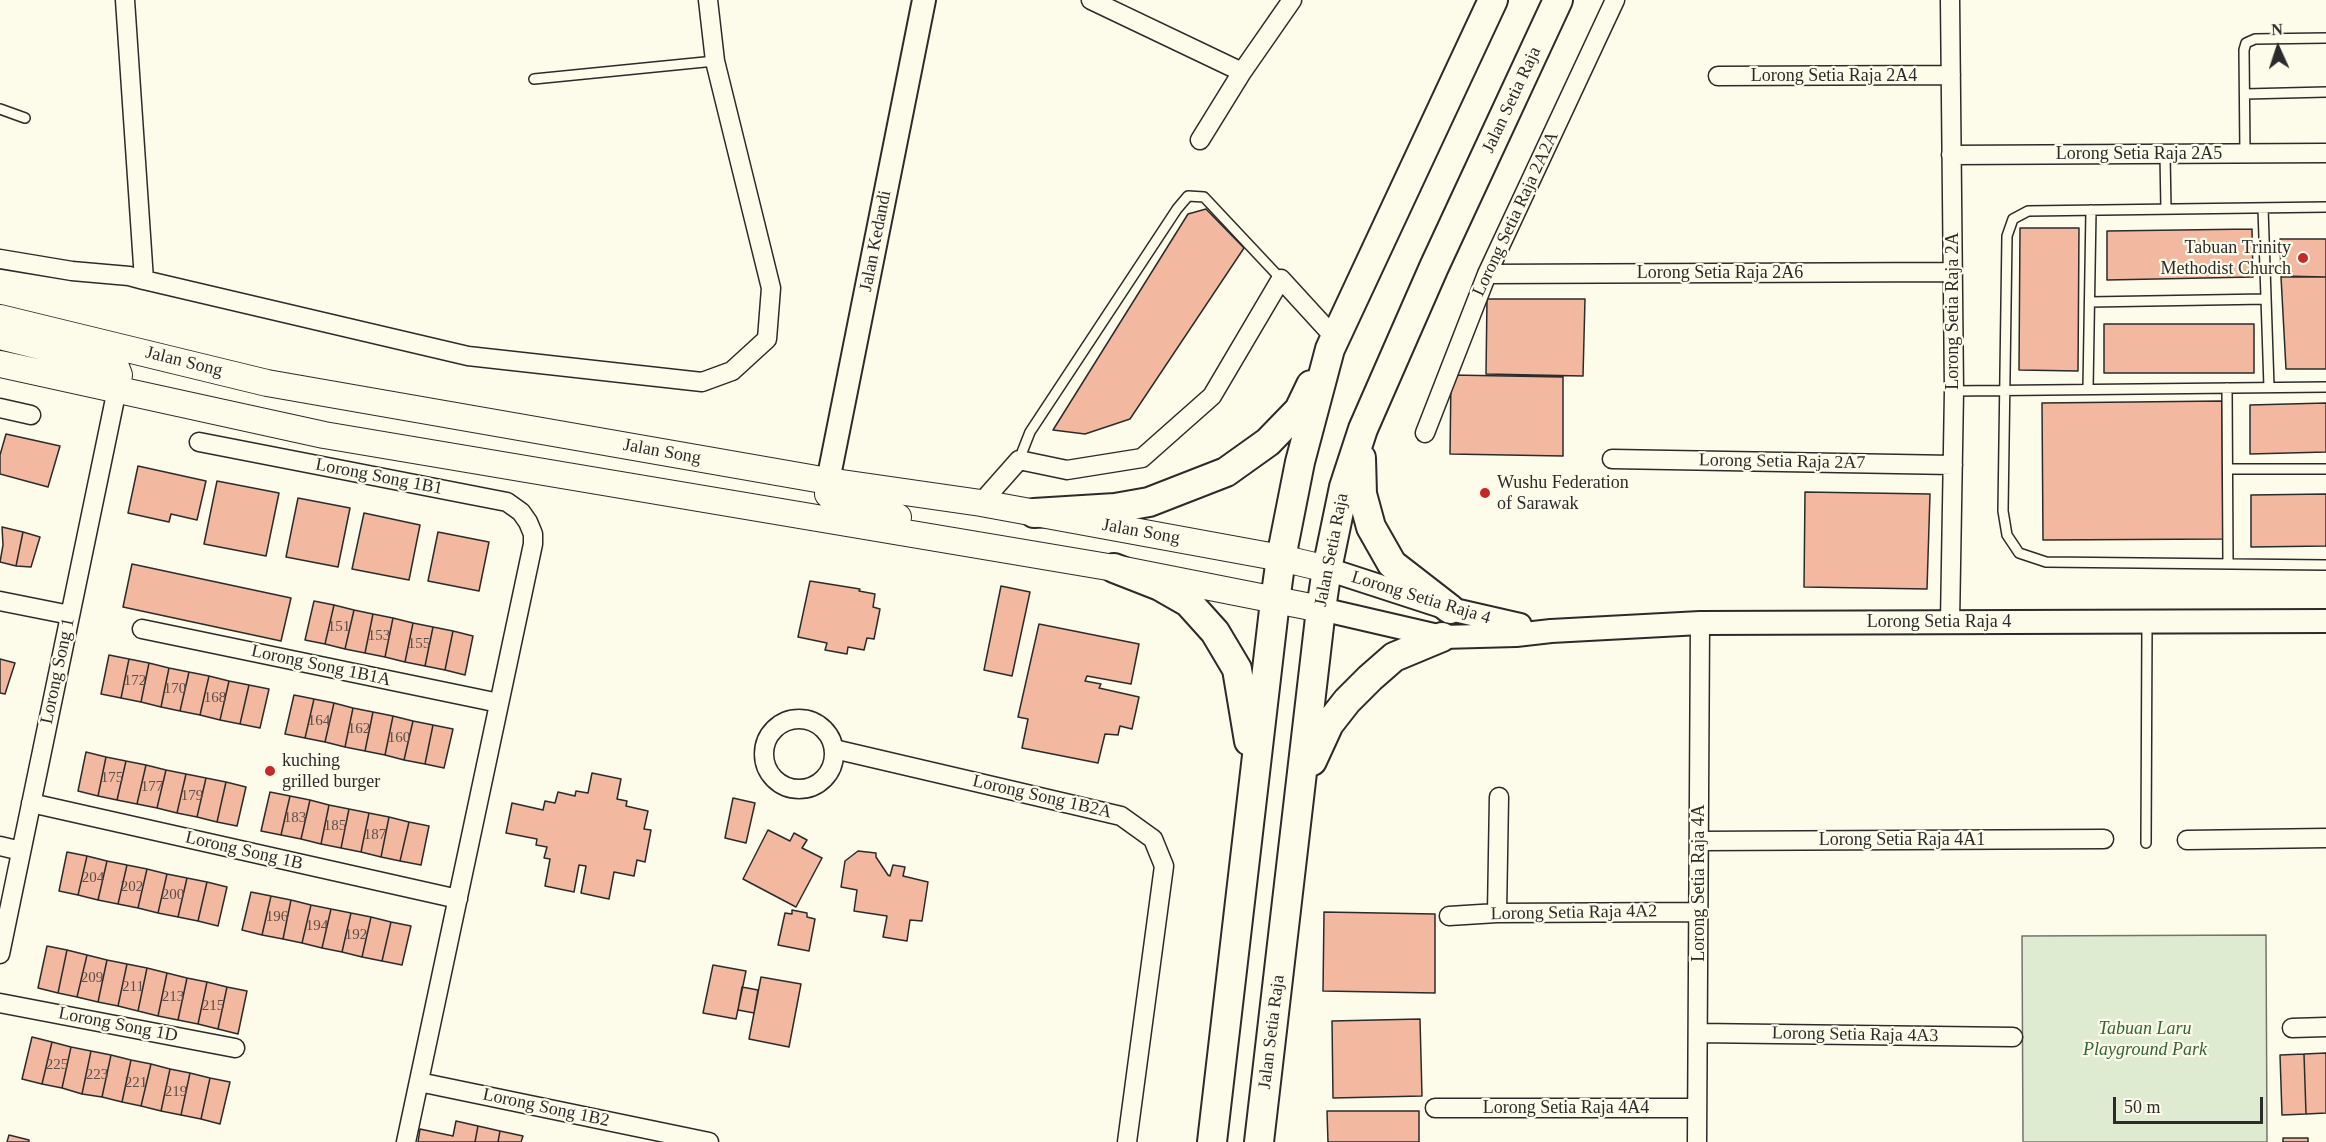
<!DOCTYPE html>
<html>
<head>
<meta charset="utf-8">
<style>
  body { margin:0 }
  #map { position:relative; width:2326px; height:1142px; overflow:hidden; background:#fdfbea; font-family:Georgia,serif }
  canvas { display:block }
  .north { position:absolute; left:2248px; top:18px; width:60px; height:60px; -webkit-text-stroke:4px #fdfbea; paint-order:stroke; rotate:357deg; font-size:16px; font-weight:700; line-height:24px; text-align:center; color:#2b2b2b }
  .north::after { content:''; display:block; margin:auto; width:21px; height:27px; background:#2b2b2b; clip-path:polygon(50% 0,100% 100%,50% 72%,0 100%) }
  .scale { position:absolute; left:2113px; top:1097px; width:150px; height:27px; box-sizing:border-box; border:3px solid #2b2b2b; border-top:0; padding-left:8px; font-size:18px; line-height:21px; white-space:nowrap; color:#2b2b2b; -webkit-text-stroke:4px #fdfbea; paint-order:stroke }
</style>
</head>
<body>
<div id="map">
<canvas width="2326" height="1142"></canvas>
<div class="north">N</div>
<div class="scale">50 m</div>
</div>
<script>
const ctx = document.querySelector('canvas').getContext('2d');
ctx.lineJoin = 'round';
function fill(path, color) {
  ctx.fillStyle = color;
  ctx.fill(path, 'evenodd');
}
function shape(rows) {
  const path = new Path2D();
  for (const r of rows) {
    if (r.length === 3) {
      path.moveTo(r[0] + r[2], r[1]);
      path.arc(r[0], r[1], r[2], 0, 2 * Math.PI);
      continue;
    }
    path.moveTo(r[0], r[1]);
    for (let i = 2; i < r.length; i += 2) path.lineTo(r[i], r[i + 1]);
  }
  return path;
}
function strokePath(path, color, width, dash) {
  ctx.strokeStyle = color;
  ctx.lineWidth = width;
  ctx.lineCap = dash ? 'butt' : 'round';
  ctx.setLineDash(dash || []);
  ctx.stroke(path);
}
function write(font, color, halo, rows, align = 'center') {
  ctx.font = font + ' Georgia,serif';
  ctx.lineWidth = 4.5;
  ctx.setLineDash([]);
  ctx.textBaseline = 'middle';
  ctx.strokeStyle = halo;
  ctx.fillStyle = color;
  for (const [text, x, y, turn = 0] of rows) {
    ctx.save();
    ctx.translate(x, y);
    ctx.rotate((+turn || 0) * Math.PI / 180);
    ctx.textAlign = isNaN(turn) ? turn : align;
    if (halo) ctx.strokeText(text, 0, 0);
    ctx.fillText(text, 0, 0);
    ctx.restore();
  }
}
const green = shape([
  [2266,935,2267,1142,2023,1142,2022,936,2266,935]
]);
const building = shape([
  [1206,209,1244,248,1130,419,1085,434,1053,430,1188,214,1206,209],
  [2020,228,2079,228,2078,371,2019,370,2020,228],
  [2252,229,2253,277,2107,280,2107,231,2252,229],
  [2280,239,2326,239,2326,277,2281,276,2280,239],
  [2281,277,2326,277,2326,369,2286,369,2281,277],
  [1487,299,1585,299,1583,376,1486,374,1487,299],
  [2104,324,2254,324,2254,373,2104,373,2104,324],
  [1451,375,1563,377,1563,456,1450,454,1451,375],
  [2222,401,2223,539,2043,540,2042,403,2222,401],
  [2326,403,2326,452,2250,454,2250,405,2326,403],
  [6,434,60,446,48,487,0,474,0,455,6,434],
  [138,466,206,481,197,520,171,514,169,522,128,513,138,466],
  [217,481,279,493,266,556,204,544,217,481],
  [1805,492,1930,494,1927,589,1804,587,1805,492],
  [2326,494,2326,546,2251,547,2251,495,2326,494],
  [298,498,350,508,338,567,286,557,298,498],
  [364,513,420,525,409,580,352,569,364,513],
  [2,527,23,532,16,566,0,562,3,545,2,527],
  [23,532,40,537,31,567,16,566,23,532],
  [438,532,489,542,479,591,428,581,438,532],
  [132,564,291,598,281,641,123,607,132,564],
  [810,581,860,589,859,591,875,594,873,607,880,609,874,639,867,638,864,650,848,647,847,654,825,650,827,643,798,637,810,581],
  [1001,586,1030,592,1012,676,984,670,1001,586],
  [314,601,334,605,325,644,305,640,314,601],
  [334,605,354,610,345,649,325,644,334,605],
  [354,610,373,614,365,653,345,649,354,610],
  [373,614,393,618,385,657,365,653,373,614],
  [393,618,413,623,405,662,385,657,393,618],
  [413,623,433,627,425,666,405,662,413,623],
  [1039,624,1139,644,1131,684,1087,676,1085,681,1101,684,1099,688,1139,697,1132,729,1120,726,1118,735,1105,734,1098,763,1022,748,1028,719,1018,717,1039,624],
  [433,627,453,631,445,670,425,666,433,627],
  [453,631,473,636,465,675,445,670,453,631],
  [109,655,129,659,121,698,101,694,109,655],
  [0,659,15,663,5,694,0,693,0,659],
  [129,659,149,663,141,702,121,698,129,659],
  [149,663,169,668,161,707,141,702,149,663],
  [169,668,189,672,180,711,161,707,169,668],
  [189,672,209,676,200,715,180,711,189,672],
  [209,676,229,681,220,720,200,715,209,676],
  [229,681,249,685,240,724,220,720,229,681],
  [249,685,269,689,260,728,240,724,249,685],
  [294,695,314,699,305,738,285,734,294,695],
  [314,699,334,703,325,742,305,738,314,699],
  [334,703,353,708,345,747,325,742,334,703],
  [353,708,373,712,365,751,345,747,353,708],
  [373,712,393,716,385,755,365,751,373,712],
  [393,716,413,721,404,760,385,755,393,716],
  [413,721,433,725,425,764,404,760,413,721],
  [433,725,453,729,444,768,425,764,433,725],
  [86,752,106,757,98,796,78,791,86,752],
  [106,757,126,761,117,800,98,796,106,757],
  [126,761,146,765,137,804,117,800,126,761],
  [146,765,166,770,157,808,137,804,146,765],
  [166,770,186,774,177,813,157,808,166,770],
  [592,773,621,779,617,799,627,801,626,806,648,811,644,829,651,830,645,862,637,860,634,876,614,872,609,899,581,893,586,866,579,865,574,892,545,886,550,859,544,858,547,847,536,845,537,839,506,833,512,803,543,810,545,801,555,803,558,792,575,796,576,791,588,793,592,773],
  [186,774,206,778,197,817,177,813,186,774],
  [206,778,226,782,217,822,197,817,206,778],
  [226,782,246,787,237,826,217,822,226,782],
  [270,792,290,796,281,835,261,831,270,792],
  [290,796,310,800,301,839,281,835,290,796],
  [733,798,755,803,746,843,725,838,733,798],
  [310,800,329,805,321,844,301,839,310,800],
  [329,805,349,809,341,848,321,844,329,805],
  [349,809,369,813,361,852,341,848,349,809],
  [369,813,389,817,381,857,361,852,369,813],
  [389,817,409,822,400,861,381,857,389,817],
  [409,822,429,826,421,865,400,861,409,822],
  [768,830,790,841,794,833,807,840,802,848,822,858,796,907,743,879,768,830],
  [858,851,876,853,876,857,888,875,890,876,893,865,905,867,903,876,928,882,922,921,910,920,907,941,883,937,887,916,854,911,857,890,841,887,845,861,858,851],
  [67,852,87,856,78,895,59,891,67,852],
  [87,856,107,861,98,900,78,895,87,856],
  [107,861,127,865,118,904,98,900,107,861],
  [127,865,147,869,138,908,118,904,127,865],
  [147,869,167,874,158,913,138,908,147,869],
  [167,874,187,878,178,917,158,913,167,874],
  [187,878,207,882,198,921,178,917,187,878],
  [207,882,227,887,218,926,198,921,207,882],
  [251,892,271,896,262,935,242,930,251,892],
  [271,896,291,900,283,939,262,935,271,896],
  [291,900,311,905,302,943,283,939,291,900],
  [311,905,331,909,322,948,302,943,311,905],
  [331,909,351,913,342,952,322,948,331,909],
  [792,910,807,913,807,917,815,919,809,951,778,945,785,913,792,914,792,910],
  [1324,912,1435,914,1435,993,1323,991,1324,912],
  [351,913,371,917,362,957,342,952,351,913],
  [371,917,391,922,382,961,362,957,371,917],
  [391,922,411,926,402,965,382,961,391,922],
  [47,946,67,950,58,993,38,988,47,946],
  [67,950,87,955,77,997,58,993,67,950],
  [87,955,107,960,98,1002,77,997,87,955],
  [107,960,127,964,118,1006,98,1002,107,960],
  [127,964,147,968,138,1011,118,1006,127,964],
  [713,965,746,971,736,1019,703,1013,713,965],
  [147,968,167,973,158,1016,138,1011,147,968],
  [167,973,187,978,178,1020,158,1016,167,973],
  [761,977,801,984,789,1047,749,1039,761,977],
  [187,978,207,982,198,1024,178,1020,187,978],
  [207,982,227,987,218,1029,198,1024,207,982],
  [227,987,247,991,238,1034,218,1029,227,987],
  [742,987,758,990,754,1013,738,1010,742,987],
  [1420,1019,1422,1096,1333,1098,1332,1021,1420,1019],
  [32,1037,52,1042,42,1084,22,1079,32,1037],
  [52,1042,71,1047,62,1088,42,1084,52,1042],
  [71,1047,91,1051,82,1094,62,1088,71,1047],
  [91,1051,111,1055,102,1097,82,1094,91,1051],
  [2326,1053,2326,1113,2306,1114,2304,1054,2326,1053],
  [2304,1054,2306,1114,2282,1115,2280,1055,2304,1054],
  [111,1055,131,1060,122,1102,102,1097,111,1055],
  [131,1060,151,1064,141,1106,122,1102,131,1060],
  [151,1064,170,1069,161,1111,141,1106,151,1064],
  [170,1069,190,1073,181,1115,161,1111,170,1069],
  [190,1073,210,1078,201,1119,181,1115,190,1073],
  [210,1078,230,1082,220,1124,201,1119,210,1078],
  [1327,1111,1419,1111,1419,1142,1328,1142,1327,1111],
  [456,1121,478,1126,475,1142,418,1142,420,1129,453,1136,456,1121],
  [478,1126,500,1131,498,1142,475,1142,478,1126],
  [500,1131,523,1136,521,1142,498,1142,500,1131],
  [9,1135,29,1140,29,1142,7,1142,9,1135],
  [2283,1138,2308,1138,2308,1142,2283,1142,2283,1138]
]);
const service = shape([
  [534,79,715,61],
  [2245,94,2326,92],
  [0,109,25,118],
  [2245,154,2244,50,2246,43,2255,39,2326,38],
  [2165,155,2166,209],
  [2326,207,2028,211,2013,219,2007,236,2003,511,2007,535,2019,553,2046,562,2326,565],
  [2263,208,2269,387],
  [2090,302,2266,299],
  [2227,388,2228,564],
  [2088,389,2091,210],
  [1954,391,2326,387],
  [1019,460,1030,432,1177,209,1188,196,1204,197,1281,279],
  [2229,469,2326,469],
  [2146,843,2147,623]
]);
const minor = shape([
  [125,0,144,280,468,356,702,382,732,371,767,339,771,288,715,61,708,0],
  [1091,0,1242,72],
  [1950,0,1954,391,1950,622],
  [1718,76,1951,75],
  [1200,140,1242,72,1292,0],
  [1951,155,2326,153],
  [0,259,72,271,129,276,144,280],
  [1487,274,1953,272],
  [0,408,31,415],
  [1425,433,1487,274,1615,0],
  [199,442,507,502,521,512,528,522,533,534,533,544,406,1142],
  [1612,459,1953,465],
  [981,503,1019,460,1067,470,1142,458,1212,396,1281,279,1335,338],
  [0,601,70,615],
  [142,629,499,703],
  [799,754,35],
  [834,749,1121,816,1153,839,1164,866,1127,1142],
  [31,803,458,899],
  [2187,840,2326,838],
  [1700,841,2104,839],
  [0,846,21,851],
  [1497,913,1499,797],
  [1449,916,1497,913,1699,912],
  [0,954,117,389],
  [0,1003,235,1048],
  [2292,1028,2326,1027],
  [1698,1033,2013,1037],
  [419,1082,709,1142],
  [1435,1108,1697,1108],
  [1697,1142,1700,623]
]);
const tertiary = shape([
  [828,481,924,0],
  [1327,569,1450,609,1520,625],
  [1321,609,1442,637,1516,635,1551,631,1700,623,2326,621]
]);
const secondary = shape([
  [0,318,267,383,828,481,981,503,1281,558,1327,569],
  [0,336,108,363,116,367,119,375,117,389],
  [0,364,324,435,1114,568,1321,609],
  [828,481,828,494,835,501,898,517]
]);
const primary = shape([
  [1361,458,1362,494,1371,527,1392,564,1450,609],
  [1034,513,1115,508,1149,502,1226,472,1268,442,1299,410,1311,385],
  [1114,568,1160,586,1188,602,1215,632,1237,669,1249,741],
  [1312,761,1329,724,1347,701,1370,678,1394,657,1442,637],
  [1212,1142,1275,601,1281,558,1300,462,1330,349,1493,0],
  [1259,1142,1321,609,1327,569,1344,487,1363,429,1434,267,1558,0]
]);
const markers = [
  [2303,258,6,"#c62828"],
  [1485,493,6,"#c62828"],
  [270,771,6,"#c62828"]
];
const numberNames = [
  ["151",339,627],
  ["153",379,636],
  ["155",419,644],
  ["172",135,681],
  ["170",175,689],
  ["168",215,698],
  ["164",319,721],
  ["162",359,729],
  ["160",399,738],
  ["175",112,778],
  ["177",152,787],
  ["179",192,796],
  ["183",295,818],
  ["185",335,826],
  ["187",375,835],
  ["204",93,878],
  ["202",132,887],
  ["200",173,895],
  ["196",277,917],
  ["194",317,926],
  ["192",356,935],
  ["209",92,978],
  ["211",133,987],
  ["213",173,997],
  ["215",213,1006],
  ["225",57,1065],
  ["223",97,1075],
  ["221",136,1083],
  ["219",176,1092]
];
const streetNames = [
  ["Lorong Setia Raja 2A4",1834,76],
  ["Jalan Setia Raja",1512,100,-65],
  ["Lorong Setia Raja 2A5",2139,154],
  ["Lorong Setia Raja 2A2A",1516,214,-65],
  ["Jalan Kedandi",876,241,-79],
  ["Lorong Setia Raja 2A6",1720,273],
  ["Lorong Setia Raja 2A",1953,311,-90],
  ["Jalan Song",184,362,14],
  ["Jalan Song",662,452,10],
  ["Lorong Setia Raja 2A7",1782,462,1],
  ["Lorong Song 1B1",379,477,11],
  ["Jalan Song",1141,532,10],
  ["Jalan Setia Raja",1332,550,-79],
  ["Lorong Setia Raja 4",1421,598,17],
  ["Lorong Setia Raja 4",1939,622],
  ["Lorong Song 1B1A",321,666,12],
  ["Lorong Song 1",58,671,-78],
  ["Lorong Song 1B2A",1042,797,13],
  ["Lorong Setia Raja 4A1",1902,840],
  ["Lorong Song 1B",244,851,13],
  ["Lorong Setia Raja 4A",1699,883,-90],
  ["Lorong Setia Raja 4A2",1574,913,-1],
  ["Lorong Song 1D",118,1025,11],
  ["Jalan Setia Raja",1272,1032,-83],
  ["Lorong Setia Raja 4A3",1855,1035,1],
  ["Lorong Song 1B2",546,1108,12],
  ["Lorong Setia Raja 4A4",1566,1108]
];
const poiNames = [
  ["Tabuan Trinity",2291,248,"right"],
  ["Methodist Church",2291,269,"right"],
  ["Wushu Federation",1497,483],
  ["of Sarawak",1497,504],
  ["kuching",282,761],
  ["grilled burger",282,782]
];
const parkNames = [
  ["Tabuan Laru",2145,1029],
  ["Playground Park",2145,1050]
];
fill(green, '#deebd1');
strokePath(green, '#74746e', 1.5);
fill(building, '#f2b8a0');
strokePath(building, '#2b2b2b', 1.5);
strokePath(service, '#2b2b2b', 12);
strokePath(minor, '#2b2b2b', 21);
strokePath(tertiary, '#2b2b2b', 26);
strokePath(secondary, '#2b2b2b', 28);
strokePath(primary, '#2b2b2b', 32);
strokePath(service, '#fdfbea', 9);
strokePath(minor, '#fdfbea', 18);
strokePath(tertiary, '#fdfbea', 22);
strokePath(secondary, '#fdfbea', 26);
strokePath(primary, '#fdfbea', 28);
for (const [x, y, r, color] of markers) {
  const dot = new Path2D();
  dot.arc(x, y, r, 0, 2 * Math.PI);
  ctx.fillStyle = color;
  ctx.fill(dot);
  strokePath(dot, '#fdfbea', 2);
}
write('15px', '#5d4e48', null, numberNames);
write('18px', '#2b2b2b', '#fdfbea', streetNames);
write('18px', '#2b2b2b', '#fdfbea', poiNames, 'left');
write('italic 18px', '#34623c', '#fdfbea', parkNames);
</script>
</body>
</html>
